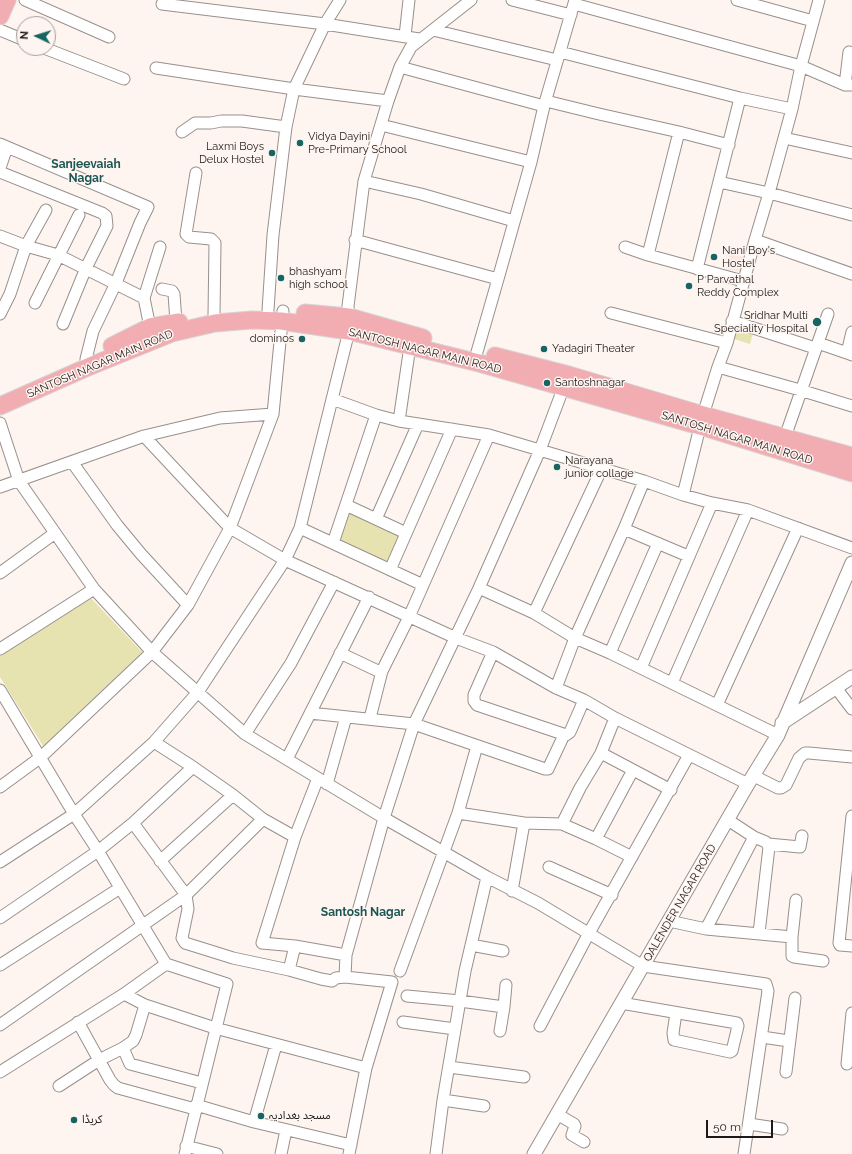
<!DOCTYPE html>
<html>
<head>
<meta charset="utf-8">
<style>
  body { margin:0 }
  #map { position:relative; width:852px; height:1154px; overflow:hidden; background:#fef5f1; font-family:Raleway,sans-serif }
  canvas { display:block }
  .north { position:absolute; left:16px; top:16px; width:40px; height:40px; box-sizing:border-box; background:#fef5f1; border:1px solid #a49d9b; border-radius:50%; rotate:274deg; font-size:11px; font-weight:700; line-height:16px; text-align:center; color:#1d1a19 }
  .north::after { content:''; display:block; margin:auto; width:14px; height:18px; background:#166562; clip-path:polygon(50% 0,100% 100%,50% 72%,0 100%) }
  .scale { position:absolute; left:706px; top:1120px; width:67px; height:18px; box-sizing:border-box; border:2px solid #1d1a19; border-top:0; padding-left:5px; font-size:12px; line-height:14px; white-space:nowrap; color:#1d1a19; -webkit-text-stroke:3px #fef5f1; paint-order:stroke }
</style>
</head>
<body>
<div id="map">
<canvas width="852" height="1154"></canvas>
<div class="north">N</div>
<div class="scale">50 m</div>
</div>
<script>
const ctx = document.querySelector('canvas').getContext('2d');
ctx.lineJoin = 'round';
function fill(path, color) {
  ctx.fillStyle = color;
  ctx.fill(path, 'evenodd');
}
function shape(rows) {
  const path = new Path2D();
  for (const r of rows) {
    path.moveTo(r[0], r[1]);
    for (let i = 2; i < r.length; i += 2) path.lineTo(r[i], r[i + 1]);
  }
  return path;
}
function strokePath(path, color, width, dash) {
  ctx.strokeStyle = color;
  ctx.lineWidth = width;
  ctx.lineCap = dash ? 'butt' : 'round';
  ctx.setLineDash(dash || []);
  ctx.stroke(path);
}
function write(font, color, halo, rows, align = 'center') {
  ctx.font = font + ' Raleway,"Noto Sans Arabic",sans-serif';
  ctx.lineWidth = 3;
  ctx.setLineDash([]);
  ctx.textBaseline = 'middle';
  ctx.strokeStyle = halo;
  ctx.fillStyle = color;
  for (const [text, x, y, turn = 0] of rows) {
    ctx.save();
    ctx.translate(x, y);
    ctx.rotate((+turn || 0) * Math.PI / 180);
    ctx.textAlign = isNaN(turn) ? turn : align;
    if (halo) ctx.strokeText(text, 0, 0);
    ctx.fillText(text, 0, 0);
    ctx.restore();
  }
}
const built = shape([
  [729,254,744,257,742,272,726,269]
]);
const green = shape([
  [738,328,753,333,750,344,734,339],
  [347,508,404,533,388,569,335,543],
  [90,597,143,653,45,749,0,677,0,652]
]);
const minor = shape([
  [25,0,109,37],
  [512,0,571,15],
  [737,0,813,21],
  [162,4,325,24,419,39],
  [574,4,801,66,845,85,852,85],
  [0,30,24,40],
  [433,30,557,60],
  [405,36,409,0],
  [44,48,124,79],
  [560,52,740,98,792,109],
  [400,67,544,106],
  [156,68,294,89,388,101],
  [845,85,849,52],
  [546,101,599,114,679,132,729,145],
  [381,125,531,162],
  [182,132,195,123,211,123,221,121,242,121,286,127],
  [784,138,852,153],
  [0,144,148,207,140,223,116,283,93,331,86,359],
  [0,168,7,147],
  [0,172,102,213,106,216,107,226,86,268,63,324],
  [196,173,186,234,189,237,211,239,215,243,214,315],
  [364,181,421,194,514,221],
  [719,182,769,193,852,215],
  [0,236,26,246,58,255,144,298],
  [355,240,498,279,477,352],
  [755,240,852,274],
  [625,247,648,255,743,281],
  [648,255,679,132],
  [697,269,740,98],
  [498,279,531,162,544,106,575,0],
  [162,289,172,291,174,294,176,322],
  [35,303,79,215],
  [268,310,273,235,286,127,294,89,325,24,340,0],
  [611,313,727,343],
  [0,314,10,294,26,246,46,210],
  [732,321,815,348],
  [150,327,144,298,160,247],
  [852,332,847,353,852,355],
  [818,343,847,353],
  [718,367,727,343,755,240,769,193,792,109,801,66,819,0],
  [332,399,376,415,399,421,489,435,644,481,683,495,712,503,748,510,852,548],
  [399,421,410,346],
  [0,423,19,481,94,589,152,652,245,734,384,818,487,877,538,903,643,966,766,984,768,991,744,1154],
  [144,436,230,528,285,560,456,638,493,652,556,688,584,700,615,718,748,784],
  [785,437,828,314],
  [72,462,117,525,141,554,188,605],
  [0,487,144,436,220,418,273,414],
  [683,495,703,415,718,367,800,390,852,406],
  [346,505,406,533],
  [376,519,418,424],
  [300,528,423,585],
  [624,529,688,556],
  [333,543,376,415],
  [390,570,452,429],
  [0,573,55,533],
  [479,588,534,613,575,638,610,653,778,735],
  [534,613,602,468],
  [0,649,94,589],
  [493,652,474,695,474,701,477,705,566,735,570,732,584,700],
  [340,653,378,671,382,671],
  [610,653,658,543],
  [641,668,712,503],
  [672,683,748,510],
  [556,688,575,638,624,529,644,481],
  [836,688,852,709],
  [0,690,74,814,98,851,166,964,227,984,185,1154],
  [717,705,798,528],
  [310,713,414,724,545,769,548,769,564,735],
  [370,718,382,671,409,617,489,435],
  [245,734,291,663,334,582],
  [154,742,193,767,233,795,263,819,295,837,318,778],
  [601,753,671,790],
  [287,759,369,597],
  [754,776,778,788,781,788,786,785,799,758,805,753,809,753,852,757],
  [327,784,346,717],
  [0,787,41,757,152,652,188,605,230,528,273,414,283,311],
  [458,813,524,823,562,824,580,788,601,753,615,718],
  [852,816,839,943,840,945,852,946],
  [133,823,186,895,188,909,182,938,185,943,233,958,289,970,321,979,332,981,336,978,345,977,392,982,366,1068,349,1154],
  [562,824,596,839,632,857],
  [295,837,262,943,295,946,346,955],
  [754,837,766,842,769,847,759,933],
  [596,839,633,770],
  [768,844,800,847,802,836],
  [160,861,233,795],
  [0,862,74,814,154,742,198,692,285,560,300,528,349,331,348,306,364,181,388,101,400,67,411,47,471,0],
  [549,867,612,895],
  [512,891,524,823],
  [796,900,792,937,792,956,794,957,823,961],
  [0,918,98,851,133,823,193,767],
  [669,921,706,929,792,937],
  [706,929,754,837,728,820],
  [471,945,503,951],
  [0,965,120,888],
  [289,970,295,946],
  [400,971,458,813,477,746],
  [345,977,346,955,384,818,414,724,479,588,540,450,566,381],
  [124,994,145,1005,215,1028,366,1068],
  [407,996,460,1001,504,1007,500,1031],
  [621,1003,737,1023,738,1026,732,1051,730,1052,674,1040,673,1033,676,1013],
  [504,1007,506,985],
  [78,1022,110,1080,114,1085,118,1088,195,1109],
  [403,1022,455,1029],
  [0,1025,186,895,263,819],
  [540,1026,589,933,689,755],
  [762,1037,789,1041],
  [123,1048,130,1064,202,1083],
  [847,1064,852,1013],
  [449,1067,524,1077],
  [0,1072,124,994,166,964],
  [786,1072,795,998],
  [59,1086,99,1060,123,1048,133,1041,136,1035,145,1005],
  [443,1100,484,1106],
  [196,1105,254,1122,351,1145],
  [557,1114,574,1124,575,1126,572,1135,584,1142],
  [254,1122,276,1045],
  [749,1124,782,1129],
  [186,1146,217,1154],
  [281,1154,286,1130],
  [436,1154,443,1100,465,971,487,877]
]);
const tertiary = shape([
  [782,723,852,677],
  [534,1154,748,784,778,735,852,563]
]);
const primary = shape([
  [0,16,7,0],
  [305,313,349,317,423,338],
  [112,346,150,327,179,322],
  [495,356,569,375,703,415,852,456],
  [0,406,88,367,172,333,215,323,252,320,281,321,349,331,479,363,700,426,852,473]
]);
const markers = [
  [300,143,4,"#166562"],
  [272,153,4,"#166562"],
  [714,257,4,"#166562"],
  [281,278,4,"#166562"],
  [689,286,4,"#166562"],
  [817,322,5,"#166562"],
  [302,339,4,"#166562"],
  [544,349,4,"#166562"],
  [547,383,4,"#166562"],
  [557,467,4,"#166562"],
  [261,1116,4,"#166562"],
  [74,1120,4,"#166562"]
];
const poiNames = [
  ["Vidya Dayini",308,137],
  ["Pre-Primary School",308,150],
  ["Laxmi Boys",264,147,"right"],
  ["Delux Hostel",264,160,"right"],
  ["Nani Boy's",722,251],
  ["Hostel",722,264],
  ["bhashyam",289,272],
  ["high school",289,285],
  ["P Parvathal",697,280],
  ["Reddy Complex",697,293],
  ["Sridhar Multi",808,316,"right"],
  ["Speciality Hospital",808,329,"right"],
  ["dominos",294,339,"right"],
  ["Yadagiri Theater",552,349],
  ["Santoshnagar",555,383],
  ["Narayana",565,461],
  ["junior collage",565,474],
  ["مسجد بغدادیہ",269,1116],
  ["کریڈا",82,1120]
];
const streetNames = [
  ["SANTOSH NAGAR MAIN ROAD",425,351,14],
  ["SANTOSH NAGAR MAIN ROAD",100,364,-23],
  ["SANTOSH NAGAR MAIN ROAD",737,438,17],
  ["QALENDER NAGAR ROAD",680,903,-60]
];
const neighbourhoodNames = [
  ["Sanjeevaiah",86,164],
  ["Nagar",86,178],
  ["Santosh Nagar",363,912]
];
fill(built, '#f9e8e0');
fill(green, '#e7e3b1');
strokePath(minor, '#98908c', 13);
strokePath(tertiary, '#98908c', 15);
strokePath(primary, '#d6d6d6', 19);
strokePath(minor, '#fff', 11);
strokePath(tertiary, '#fff', 13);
strokePath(primary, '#f1adb2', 17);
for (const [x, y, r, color] of markers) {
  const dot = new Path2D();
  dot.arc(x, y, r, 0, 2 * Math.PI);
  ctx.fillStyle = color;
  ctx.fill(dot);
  strokePath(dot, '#fef5f1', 1.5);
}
write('11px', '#1d1a19', '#fef5f1', poiNames, 'left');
write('11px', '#1d1a19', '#fef5f1', streetNames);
write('bold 12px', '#1a5654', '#fef5f1', neighbourhoodNames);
</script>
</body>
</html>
